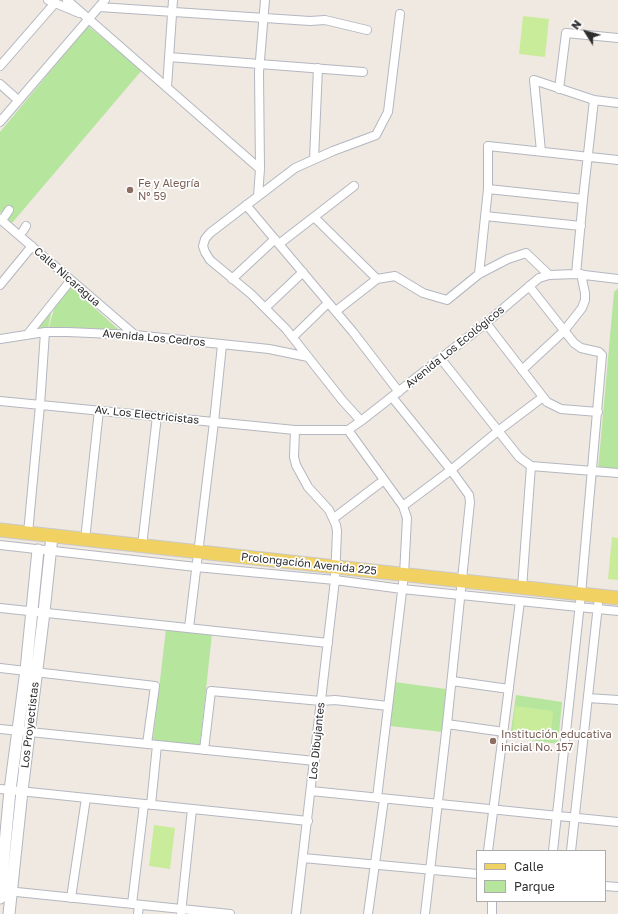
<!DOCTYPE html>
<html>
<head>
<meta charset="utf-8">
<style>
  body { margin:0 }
  #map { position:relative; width:618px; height:914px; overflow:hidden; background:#efe9e1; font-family:"Golos Text",sans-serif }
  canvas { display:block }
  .legend { position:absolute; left:476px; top:850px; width:130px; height:52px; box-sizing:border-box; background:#fff; border:1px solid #ababab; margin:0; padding:5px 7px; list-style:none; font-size:12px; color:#2e2e2e }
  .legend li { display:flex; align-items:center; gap:8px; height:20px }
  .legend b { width:20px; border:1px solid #ababab }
  .north { position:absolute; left:566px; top:12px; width:40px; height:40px; -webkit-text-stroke:3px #fff; paint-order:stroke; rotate:307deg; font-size:11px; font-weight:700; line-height:16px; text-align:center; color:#2e2e2e }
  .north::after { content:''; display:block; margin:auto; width:14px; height:18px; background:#2e2e2e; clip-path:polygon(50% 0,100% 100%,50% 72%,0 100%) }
</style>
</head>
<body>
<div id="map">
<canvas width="618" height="914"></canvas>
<ul class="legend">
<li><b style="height:5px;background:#f2d163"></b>Calle</li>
<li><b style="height:11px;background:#b6e59e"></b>Parque</li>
</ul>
<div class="north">N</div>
</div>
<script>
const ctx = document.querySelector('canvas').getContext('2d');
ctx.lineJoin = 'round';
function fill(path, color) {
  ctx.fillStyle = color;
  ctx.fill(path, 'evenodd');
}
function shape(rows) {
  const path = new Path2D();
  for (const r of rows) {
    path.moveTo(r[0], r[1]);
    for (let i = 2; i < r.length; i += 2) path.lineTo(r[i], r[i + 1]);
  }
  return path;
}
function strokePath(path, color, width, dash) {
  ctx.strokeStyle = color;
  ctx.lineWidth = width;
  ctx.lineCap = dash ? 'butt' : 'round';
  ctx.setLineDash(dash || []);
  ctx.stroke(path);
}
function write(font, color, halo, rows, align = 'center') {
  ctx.font = font + ' "Golos Text",sans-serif';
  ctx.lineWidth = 3.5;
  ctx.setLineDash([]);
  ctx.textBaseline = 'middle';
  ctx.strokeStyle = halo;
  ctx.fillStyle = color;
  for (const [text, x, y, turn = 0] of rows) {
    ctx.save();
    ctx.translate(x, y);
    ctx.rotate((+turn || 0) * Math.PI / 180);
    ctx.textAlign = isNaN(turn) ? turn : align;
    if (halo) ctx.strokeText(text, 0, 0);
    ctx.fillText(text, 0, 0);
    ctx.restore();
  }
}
const green = shape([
  [88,26,142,70,12,223,0,212,0,132],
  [69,285,119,330,49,327,57,298],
  [618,288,618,471,598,470,614,292],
  [53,304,48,329,37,327],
  [166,629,212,634,200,745,153,740],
  [395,682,446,689,443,732,390,726],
  [516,695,562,702,558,744,510,737]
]);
const pitch = shape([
  [523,16,549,19,545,57,519,54],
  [612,537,618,538,618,580,608,579],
  [515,706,553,711,551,734,513,731],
  [154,825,175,828,170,869,149,866]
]);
const minor = shape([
  [48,0,79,13],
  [67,0,260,169],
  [99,7,310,21,325,20,367,30],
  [169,57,363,72],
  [0,66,55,3],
  [0,84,18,100],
  [167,87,173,0],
  [559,89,566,33,618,38],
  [0,122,105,0],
  [541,151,534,80,594,100,618,103],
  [314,159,318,68],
  [488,189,583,199],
  [258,196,260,169,259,72,265,0],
  [246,205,353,332,399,392],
  [5,216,9,210],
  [485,216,581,226],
  [314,217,377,279],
  [0,219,135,335],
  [23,231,26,226],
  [279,244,354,186],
  [479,274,488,189,488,146,618,160],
  [576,274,583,199,594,100],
  [232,279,275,239],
  [0,285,32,246],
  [529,286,574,343,581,348,599,352,602,355,581,594,553,851],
  [265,308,303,272],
  [336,311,377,279,395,276,423,293,447,300,479,274,508,259,526,253,549,275],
  [486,323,547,402,561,409,598,412],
  [27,335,71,280],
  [293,337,328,303],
  [0,339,45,332,68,332,135,335,269,349,308,357],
  [441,359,519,457,531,466,618,473],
  [522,370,564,331,582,308,585,300,585,293,581,274],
  [392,397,451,470,469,495,470,502,447,724,425,914],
  [0,401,295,430,348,430,361,421,486,323,539,278,549,275,576,274,618,279],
  [361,421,342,400,286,329,251,294,210,260,205,252,203,246,205,239,210,233,295,168,333,151,376,135,388,112,400,14],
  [295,430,294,457,296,465,308,487,329,510,336,525,337,531,335,580,296,914],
  [348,430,403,506,407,518,404,575,377,798],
  [403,506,451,470,498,431,543,397],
  [334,518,384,480],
  [28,533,40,405,45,332],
  [85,540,99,410],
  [0,545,196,567,335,580,402,589,618,611],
  [142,546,157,416],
  [522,588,531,466],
  [0,608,328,643],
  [189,628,214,422,222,345],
  [0,668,155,686,147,744],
  [452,681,509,689],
  [588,698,618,700],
  [447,724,504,732],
  [0,729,315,761],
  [204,750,211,691,321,701,335,700,388,706],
  [0,789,308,821],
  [311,791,618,822],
  [151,805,157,745],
  [488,851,520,601],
  [571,851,598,605],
  [303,858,477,874],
  [605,886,618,887],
  [7,891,230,914],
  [71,898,86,798],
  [132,904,144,804],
  [181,913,192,809],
  [138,914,139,905],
  [368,914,384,799],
  [492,914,492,901]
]);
const tertiary = shape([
  [0,898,10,790,26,670,38,550],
  [9,914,22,791,44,612,52,536]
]);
const primary = shape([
  [0,530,618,598]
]);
const markers = [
  [130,190,4,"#8d6e63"],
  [493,741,4,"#8d6e63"]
];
const educationNames = [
  ["Fe y Alegría",138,184],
  ["N° 59",138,197],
  ["Institución educativa",501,735],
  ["inicial No. 157",501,748]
];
const streetNames = [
  ["Calle Nicaragua",67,277,41],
  ["Avenida Los Cedros",154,338,5],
  ["Avenida Los Ecológicos",455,347,-39],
  ["Av. Los Electricistas",147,415,6],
  ["Prolongación Avenida 225",309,564,6],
  ["Los Proyectistas",30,725,-83],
  ["Los Dibujantes",317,741,-84]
];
fill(green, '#b6e59e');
fill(pitch, '#c9ec9a');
strokePath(minor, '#b4b7c1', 10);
strokePath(tertiary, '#b4b7c1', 13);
strokePath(primary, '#c9c9c9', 15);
strokePath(minor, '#fff', 8);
strokePath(tertiary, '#fff', 11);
strokePath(primary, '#f2d163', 13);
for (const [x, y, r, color] of markers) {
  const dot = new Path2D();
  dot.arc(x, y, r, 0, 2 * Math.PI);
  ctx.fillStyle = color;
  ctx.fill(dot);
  strokePath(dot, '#fff', 1.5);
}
write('11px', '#785e54', '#fff', educationNames, 'left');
write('11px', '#2e2e2e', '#fff', streetNames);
</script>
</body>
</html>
